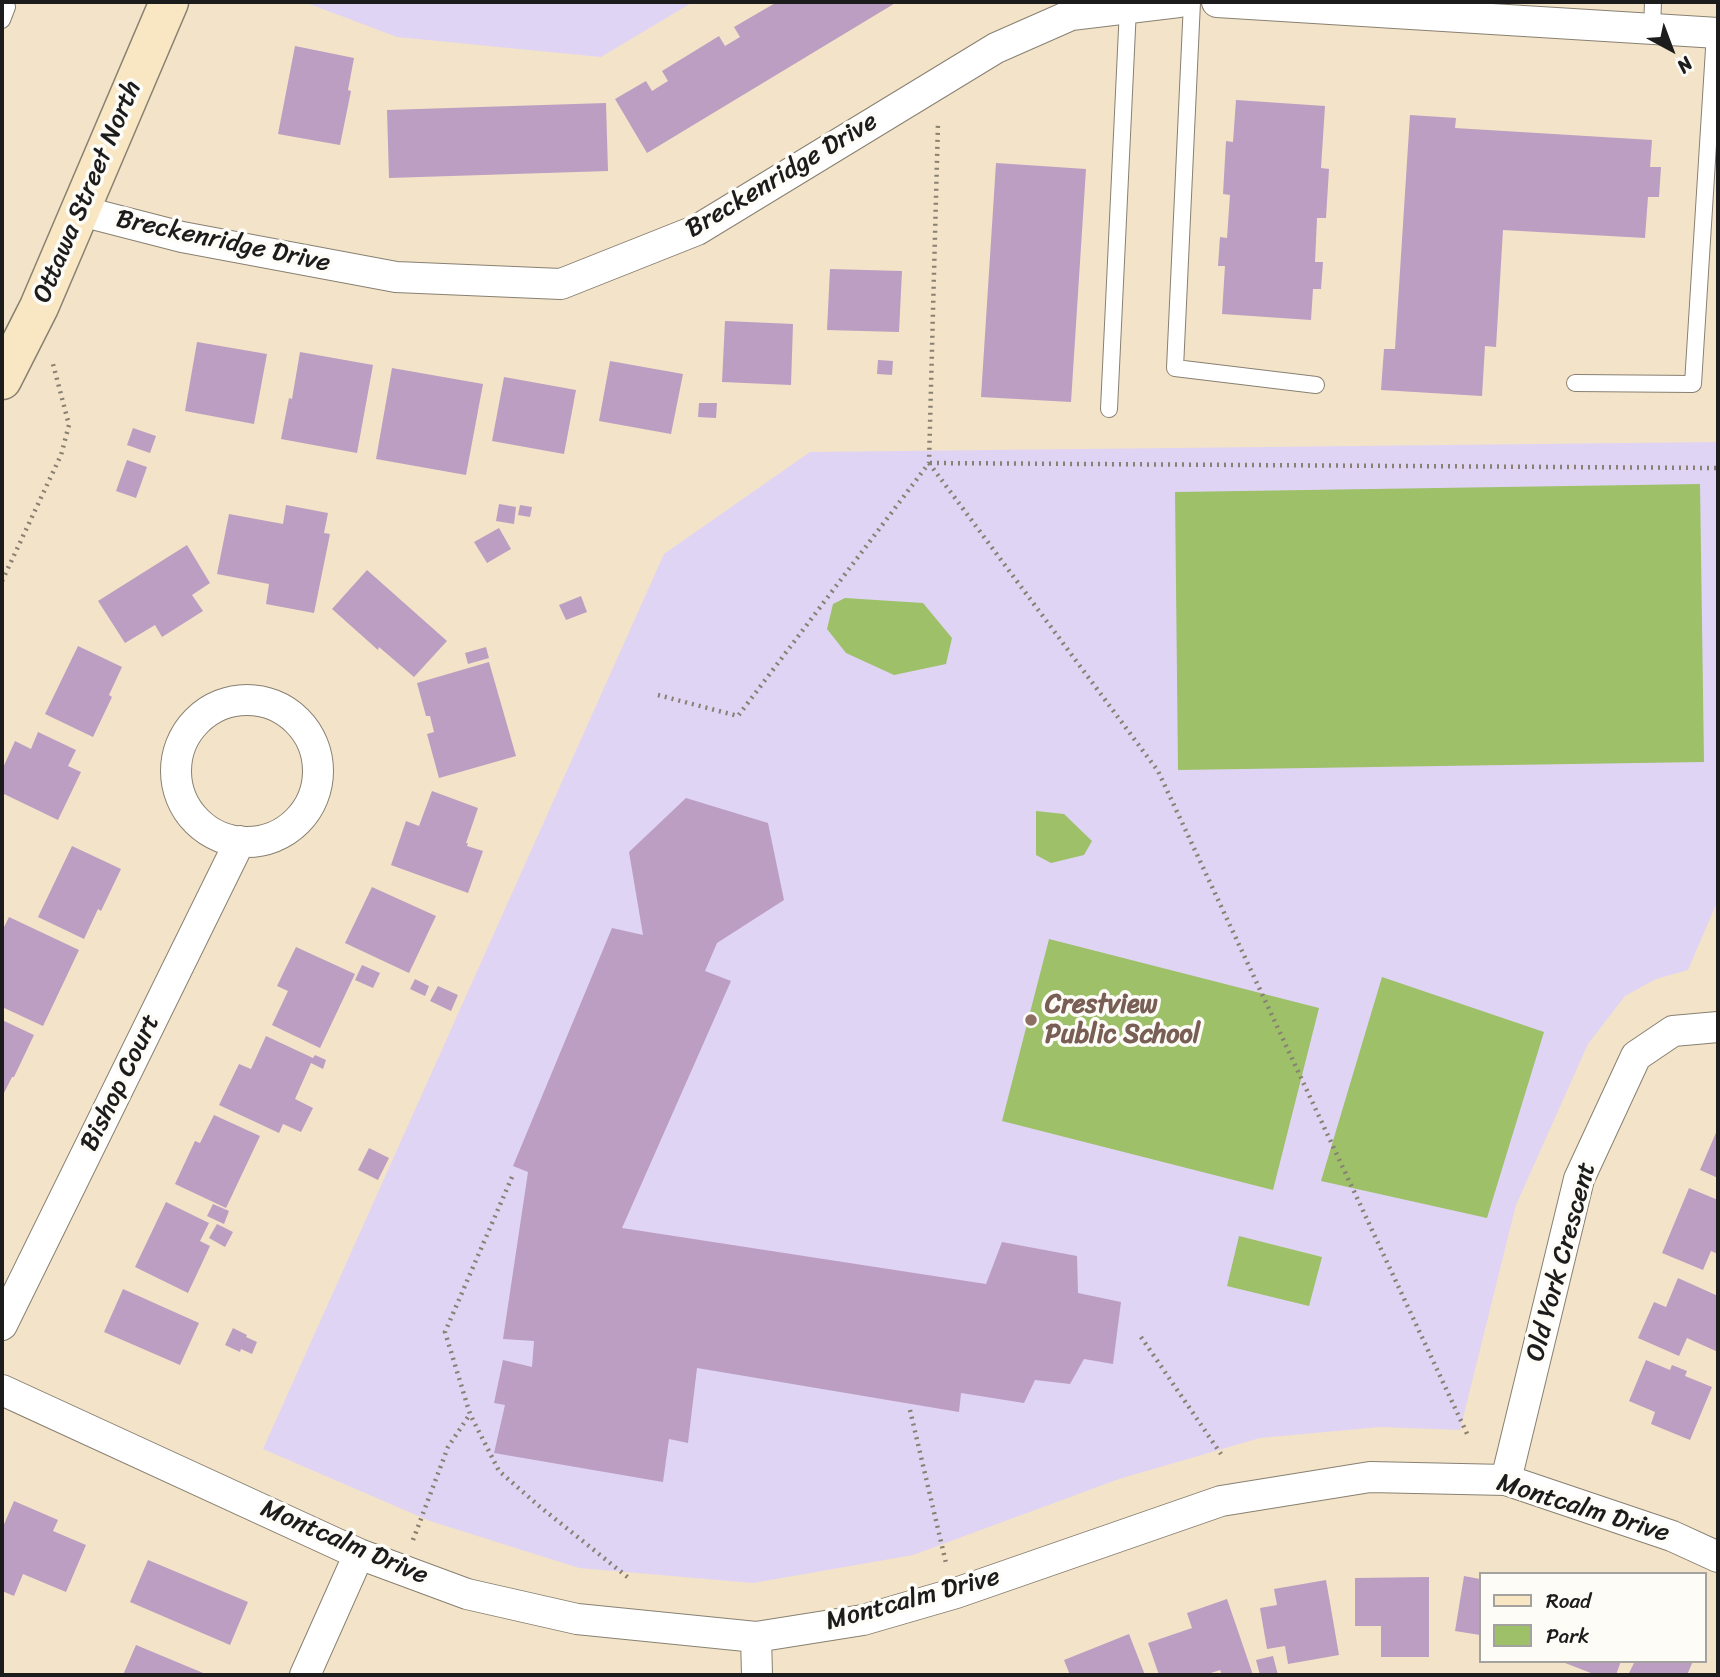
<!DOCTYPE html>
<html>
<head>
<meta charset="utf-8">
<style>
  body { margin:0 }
  #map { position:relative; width:1720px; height:1677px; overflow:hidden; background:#f3e3c8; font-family:Sriracha,sans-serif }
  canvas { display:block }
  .frame { position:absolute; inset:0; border:4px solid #1c1c1c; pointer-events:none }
  .legend { position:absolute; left:1479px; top:1572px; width:228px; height:91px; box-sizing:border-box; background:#fdfcf7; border:2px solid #a3a29f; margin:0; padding:9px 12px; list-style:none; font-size:21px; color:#1c1c1c }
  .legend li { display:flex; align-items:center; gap:14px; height:35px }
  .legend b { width:35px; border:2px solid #a3a29f }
  .north { position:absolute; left:1636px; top:14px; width:70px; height:70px; -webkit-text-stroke:5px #fdfcf7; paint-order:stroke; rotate:139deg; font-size:19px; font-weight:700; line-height:28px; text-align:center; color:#1c1c1c }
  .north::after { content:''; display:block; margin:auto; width:24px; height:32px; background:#1c1c1c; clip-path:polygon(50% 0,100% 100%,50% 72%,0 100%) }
</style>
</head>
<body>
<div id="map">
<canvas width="1720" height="1677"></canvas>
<div class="frame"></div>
<ul class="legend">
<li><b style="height:9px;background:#f9e7c3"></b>Road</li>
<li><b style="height:19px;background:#9dc069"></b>Park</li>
</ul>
<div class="north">N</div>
</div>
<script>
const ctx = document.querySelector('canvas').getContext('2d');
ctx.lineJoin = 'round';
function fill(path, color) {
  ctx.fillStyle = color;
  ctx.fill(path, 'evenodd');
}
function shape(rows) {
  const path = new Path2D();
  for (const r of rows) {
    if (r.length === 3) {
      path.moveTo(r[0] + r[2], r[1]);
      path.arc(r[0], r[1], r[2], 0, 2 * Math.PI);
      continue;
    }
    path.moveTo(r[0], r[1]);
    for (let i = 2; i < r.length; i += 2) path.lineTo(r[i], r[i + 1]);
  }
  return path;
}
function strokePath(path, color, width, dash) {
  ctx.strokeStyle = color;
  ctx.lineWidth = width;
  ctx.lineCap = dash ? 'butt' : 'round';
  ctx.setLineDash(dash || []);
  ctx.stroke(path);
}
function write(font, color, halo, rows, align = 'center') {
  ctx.font = font + ' Sriracha,sans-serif';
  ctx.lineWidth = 7;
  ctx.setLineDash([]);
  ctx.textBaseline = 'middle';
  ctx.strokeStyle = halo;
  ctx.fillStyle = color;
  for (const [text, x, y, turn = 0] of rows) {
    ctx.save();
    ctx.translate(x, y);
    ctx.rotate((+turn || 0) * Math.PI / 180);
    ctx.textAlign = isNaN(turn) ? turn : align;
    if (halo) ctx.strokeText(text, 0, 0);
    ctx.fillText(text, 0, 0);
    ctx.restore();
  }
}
const built = shape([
  [304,2,693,2,601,57,397,37],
  [1718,442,1718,900,1688,970,1656,979,1625,996,1588,1044,1516,1205,1460,1430,1380,1427,1260,1438,1119,1479,913,1555,753,1583,579,1568,430,1521,263,1449,664,554,810,452]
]);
const green = shape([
  [1700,484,1704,762,1178,770,1175,492],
  [845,598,923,603,952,638,946,664,894,675,846,653,827,629,833,604],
  [1036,811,1064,814,1092,841,1084,855,1051,863,1036,855],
  [1049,939,1319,1008,1273,1190,1002,1121],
  [1382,977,1544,1032,1487,1218,1321,1181],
  [1239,1236,1322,1257,1309,1306,1227,1286]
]);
const building = shape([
  [777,2,897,2,647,153,615,99,646,81,652,91,668,81,662,71,719,36,725,46,740,37,734,27],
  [295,46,354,58,348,90,351,91,340,145,278,134],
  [1236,100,1325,106,1321,168,1329,169,1326,218,1317,218,1315,262,1323,262,1321,289,1313,289,1311,320,1222,314,1225,266,1218,266,1220,237,1227,238,1230,195,1223,194,1226,141,1233,142],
  [606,103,608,171,389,178,387,110],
  [1410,115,1456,118,1455,128,1652,140,1650,167,1661,167,1659,197,1648,197,1645,238,1503,230,1496,347,1485,346,1482,396,1381,390,1384,349,1395,349],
  [996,163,1086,169,1071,402,981,397],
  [830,269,902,271,899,332,827,330],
  [725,321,793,324,791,385,722,382],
  [197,342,267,354,254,424,185,411],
  [300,352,373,365,357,453,281,439,289,398,292,399],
  [878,360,893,361,892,375,877,374],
  [610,361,683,374,671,434,599,421],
  [392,368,483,384,466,475,376,459],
  [504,377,576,390,564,454,492,441],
  [699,403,717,403,716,418,698,417],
  [133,428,156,436,150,453,127,445],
  [127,460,147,467,136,498,116,491],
  [499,504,516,507,514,524,496,521],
  [286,505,328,513,324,533,330,534,314,613,266,604,269,584,217,574,229,514,283,524],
  [520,505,532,507,530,517,518,515],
  [499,528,511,549,487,563,474,542],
  [187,545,210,583,192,595,203,611,162,637,155,625,125,643,98,601],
  [367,570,447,641,414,677,379,647,378,650,332,609],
  [581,596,587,612,566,620,559,605],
  [78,646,122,667,109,695,112,697,93,737,45,714],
  [486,647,489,658,468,664,465,653],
  [489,662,516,756,439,778,427,734,434,732,430,716,426,716,417,683],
  [38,732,76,750,68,766,81,772,58,820,2,793,2,770,15,741,31,749],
  [432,791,478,808,466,843,468,843,467,846,483,851,468,893,391,865,406,821,419,826],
  [686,798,768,823,784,900,717,943,705,971,731,981,622,1228,986,1284,1002,1242,1077,1256,1078,1293,1121,1302,1113,1364,1084,1359,1070,1384,1035,1380,1024,1403,961,1393,959,1412,697,1368,688,1443,669,1439,663,1482,494,1453,505,1405,494,1403,503,1360,532,1367,534,1341,503,1339,528,1172,513,1166,612,928,643,935,629,852],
  [72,846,121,869,101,911,98,909,84,939,38,917],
  [372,887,436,916,409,973,345,943],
  [9,917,79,950,43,1026,2,1007,2,931],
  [296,947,355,974,320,1048,272,1025,288,991,277,986],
  [362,965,380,973,373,988,355,980],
  [415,979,429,986,425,996,410,989],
  [438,986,458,995,451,1011,430,1001],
  [2,1020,34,1035,14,1077,12,1077,2,1097],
  [266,1036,313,1058,315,1055,326,1060,323,1069,311,1063,295,1099,313,1108,301,1132,283,1124,279,1133,219,1105,239,1064,251,1069],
  [214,1115,260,1136,226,1208,175,1184,195,1141,200,1143],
  [1718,1128,1718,1178,1700,1170],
  [369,1148,389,1158,378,1180,358,1170],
  [1689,1188,1718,1200,1718,1254,1711,1251,1703,1270,1662,1253],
  [166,1202,209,1223,200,1241,210,1246,188,1293,135,1267],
  [213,1204,229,1211,224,1224,207,1216],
  [217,1224,233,1232,225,1247,209,1238],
  [1678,1278,1718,1296,1718,1352,1687,1338,1679,1356,1638,1338,1654,1302,1666,1307],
  [123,1289,199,1323,180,1365,104,1332],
  [233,1328,247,1335,246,1337,257,1342,252,1354,241,1349,240,1352,225,1345],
  [1646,1360,1670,1370,1672,1365,1687,1371,1685,1376,1712,1387,1690,1440,1651,1424,1655,1412,1629,1401],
  [14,1501,58,1520,53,1531,86,1545,66,1592,23,1574,14,1596,2,1591,2,1529],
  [148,1560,248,1602,230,1645,130,1602],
  [1464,1576,1480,1579,1480,1635,1455,1631],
  [1429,1577,1429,1657,1381,1657,1381,1626,1355,1626,1355,1578],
  [1326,1580,1339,1655,1288,1664,1285,1646,1267,1649,1260,1608,1277,1605,1274,1589],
  [1227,1599,1253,1675,1222,1675,1220,1670,1205,1675,1159,1675,1148,1643,1192,1628,1187,1613],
  [1129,1634,1145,1675,1070,1675,1064,1660],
  [136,1645,208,1675,123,1675],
  [1273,1656,1278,1675,1260,1675,1256,1660],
  [1560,1661,1621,1661,1616,1675,1596,1675],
  [1635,1661,1693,1661,1687,1675,1628,1675]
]);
const path = shape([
  [929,463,1158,771,1469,1438],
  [930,463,1718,468],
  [2,581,61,455,69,425,53,364],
  [658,695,738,716,929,463,938,122],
  [512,1177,445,1332,470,1414,499,1471,539,1506,630,1579],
  [1141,1337,1221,1454],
  [910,1410,946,1563],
  [413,1540,448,1447,470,1414]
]);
const lane = shape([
  [1192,2,1175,368,1316,385],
  [2,20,7,7,3,2],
  [1652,29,1653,2],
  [1575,383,1693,384,1715,33],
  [1109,409,1128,8]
]);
const street = shape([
  [1217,2,1718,33],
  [81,211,182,237,396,277,561,284,697,230,996,48,1071,15,1179,2],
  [247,771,71],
  [2,1325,240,841],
  [2,1390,359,1554,467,1594,577,1619,756,1637,863,1620,956,1593,1221,1501,1370,1477,1506,1480,1672,1536,1718,1557],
  [1506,1480,1579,1179,1636,1056,1673,1031,1718,1027],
  [756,1637,757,1675],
  [305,1675,359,1554]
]);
const secondary = shape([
  [2,380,39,307,169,2]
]);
const markers = [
  [1031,1020,7,"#8d6e63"]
];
const streetNames = [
  ["Breckenridge Drive",782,176,-31],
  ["Ottawa Street North",88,192,-67],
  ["Breckenridge Drive",223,242,12],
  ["Bishop Court",121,1083,-64],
  ["Old York Crescent",1562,1262,-75],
  ["Montcalm Drive",1583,1509,17],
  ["Montcalm Drive",344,1543,23],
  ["Montcalm Drive",913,1600,-15]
];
const educationNames = [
  ["Crestview",1045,1005],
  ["Public School",1045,1035]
];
fill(built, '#e0d4f4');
fill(green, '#9dc069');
fill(building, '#bc9ec2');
strokePath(lane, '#888072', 18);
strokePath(street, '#888072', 32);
strokePath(secondary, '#888072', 41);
strokePath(path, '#888072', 4.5, [2, 5]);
strokePath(lane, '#fff', 16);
strokePath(street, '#fff', 30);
strokePath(secondary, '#f9e7c3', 38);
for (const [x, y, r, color] of markers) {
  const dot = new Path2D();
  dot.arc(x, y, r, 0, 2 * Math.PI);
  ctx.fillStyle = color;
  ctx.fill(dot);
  strokePath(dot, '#fdfcf7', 2.5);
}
write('26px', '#1c1c1c', '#fdfcf7', streetNames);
write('bold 26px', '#785e54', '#fdfcf7', educationNames, 'left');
</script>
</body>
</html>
